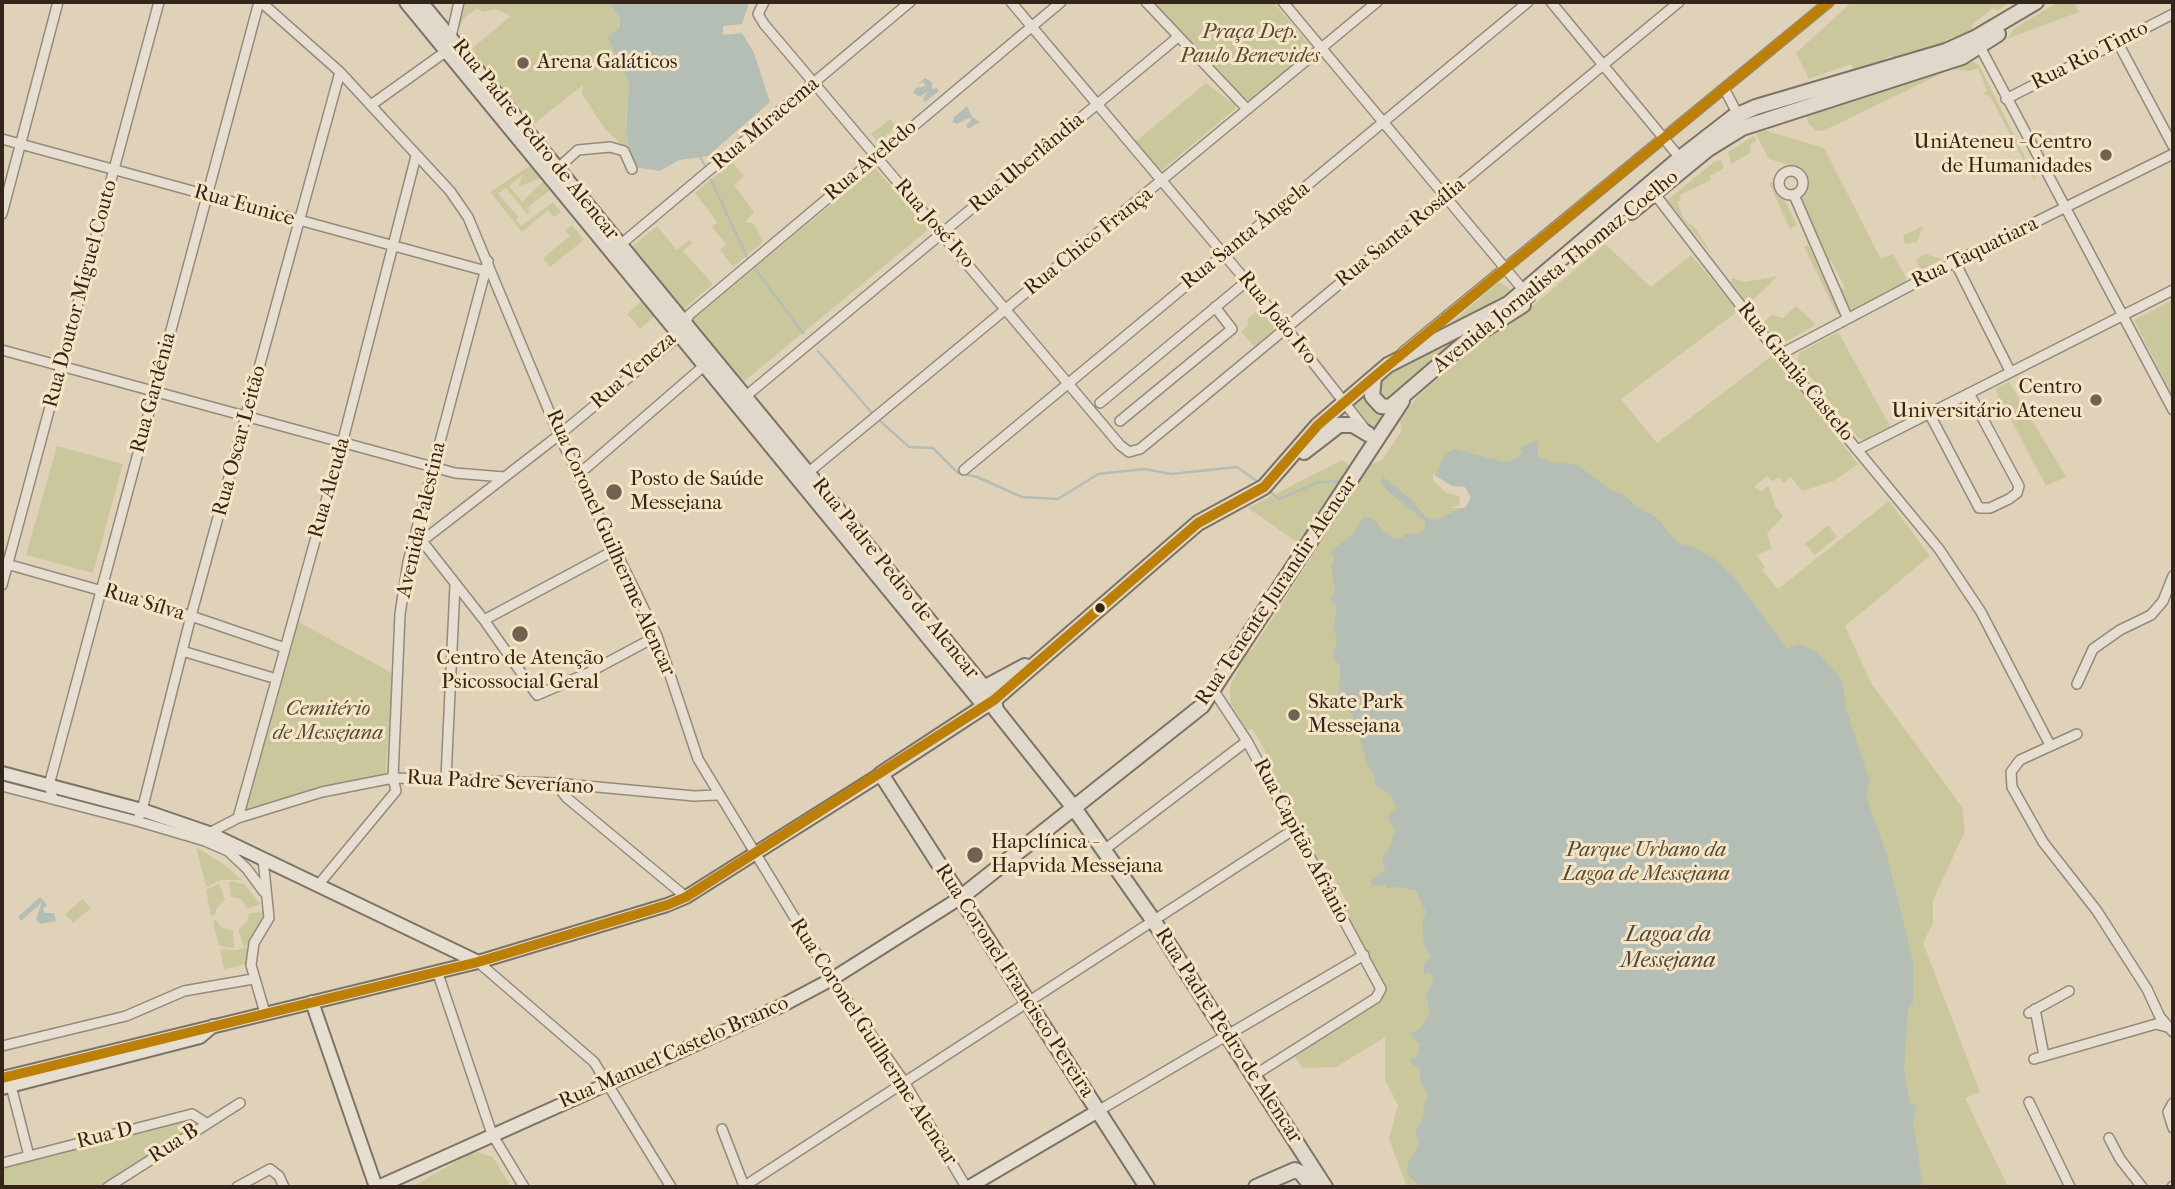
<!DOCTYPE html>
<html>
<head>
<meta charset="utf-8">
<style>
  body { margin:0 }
  #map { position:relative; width:2175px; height:1189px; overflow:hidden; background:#dfd2b8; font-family:"IM FELL French Canon",serif }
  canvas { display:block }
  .frame { position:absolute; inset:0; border:4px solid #33251a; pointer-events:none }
</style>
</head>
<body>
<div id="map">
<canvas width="2175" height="1189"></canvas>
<div class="frame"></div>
</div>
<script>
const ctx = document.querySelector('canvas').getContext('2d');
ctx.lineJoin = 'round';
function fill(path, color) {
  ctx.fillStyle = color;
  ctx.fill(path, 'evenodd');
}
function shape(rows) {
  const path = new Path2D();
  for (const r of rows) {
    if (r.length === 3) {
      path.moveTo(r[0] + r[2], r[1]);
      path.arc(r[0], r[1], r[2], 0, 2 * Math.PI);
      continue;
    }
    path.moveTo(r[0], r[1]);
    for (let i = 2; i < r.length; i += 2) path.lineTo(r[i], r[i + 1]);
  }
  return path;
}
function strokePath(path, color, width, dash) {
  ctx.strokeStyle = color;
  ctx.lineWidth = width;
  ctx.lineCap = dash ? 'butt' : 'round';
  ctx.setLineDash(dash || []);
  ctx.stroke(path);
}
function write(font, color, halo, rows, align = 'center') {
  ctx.font = font + ' "IM FELL French Canon",serif';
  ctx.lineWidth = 6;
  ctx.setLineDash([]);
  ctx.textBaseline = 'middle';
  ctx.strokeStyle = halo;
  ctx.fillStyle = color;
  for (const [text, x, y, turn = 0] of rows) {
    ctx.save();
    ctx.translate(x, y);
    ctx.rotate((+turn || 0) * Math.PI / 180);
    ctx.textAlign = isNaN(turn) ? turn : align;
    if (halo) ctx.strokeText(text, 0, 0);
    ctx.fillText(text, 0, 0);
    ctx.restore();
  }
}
const green = shape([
  [464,2,608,2,620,18,613,45,629,82,626,123,631,154,605,129,582,94,583,85,531,126,469,51,511,16,495,9,484,12,477,9,466,16,459,26],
  [1153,2,1273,2,1310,45,1308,51,1250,101,1246,100],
  [1852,2,2011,2,1997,11,1994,7,1973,24,1971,31,1945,40,1944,45,1894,60,1892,55,1884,59,1885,63,1854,71,1851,64,1809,79,1796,53],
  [2058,2,2074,2,2079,12,2007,39,2015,28],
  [1973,62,1979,65,2036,179,2034,180,1990,96,1982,94,1987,91,1978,68,1970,71,1951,69,1823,131,1815,130,1808,123,1806,114],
  [1206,83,1235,105,1235,109,1162,170,1158,169,1135,142],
  [890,119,897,127,878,142,871,134],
  [1761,129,1824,148,1881,259,1893,254,1906,278,1904,284,1853,309,1849,308,1840,291,1845,288,1831,260,1827,262,1801,201,1806,187,1805,178,1796,167,1769,159,1756,134],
  [1754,136,1756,141,1751,144,1750,153,1731,164,1728,152],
  [1721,160,1724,168,1710,176,1711,180,1680,195,1681,200,1677,202,1684,219,1696,229,1713,256,1667,200,1714,162],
  [732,162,744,176,734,185,754,212,745,222,754,224,763,242,733,267,720,250,726,244,712,227,717,222,695,193],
  [531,165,541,178,518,187,523,174,509,186,522,202,543,181,550,190,527,208,530,212,527,214,506,188,498,194,519,217,516,220,521,226,553,202,561,212,554,217,548,210,522,232,490,192],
  [875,168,929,229,742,383,691,321],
  [1775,181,1797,225,1790,229,1769,183],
  [572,225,584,240,550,267,543,258,570,236,565,230],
  [657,226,677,250,689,240,692,243,683,251,713,284,681,311,630,248],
  [1923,226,1917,242,1905,244,1903,236],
  [1605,244,1651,287,1691,255,1738,311,1621,399,1657,443,1773,355,1858,464,1834,481,1802,491,1791,477,1784,483,1779,477,1772,481,1767,476,1754,487,1762,491,1769,486,1775,506,1783,516,1767,534,1772,549,1756,555,1765,567,1762,570,1778,589,1889,501,1930,556,1845,626,1871,683,1962,807,1965,831,1933,900,1933,923,1923,943,1980,1092,1965,1098,2008,1187,1407,1187,1389,1139,1398,1105,1385,1080,1385,1037,1336,1067,1302,1068,1295,1056,1381,1002,1385,987,1345,911,1348,904,1329,870,1319,864,1263,761,1266,753,1253,729,1247,730,1231,704,1230,686,1247,653,1253,649,1370,465,1382,460,1402,430,1400,421,1417,397,1475,346,1519,318],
  [1808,245,1841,312,1837,314,1804,247],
  [1925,254,1942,259,1921,270,1916,260],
  [1778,276,1752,301,1745,301,1731,281,1733,278,1745,282],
  [1499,282,1509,288,1512,296,1438,334],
  [2173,300,2173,397,2134,320],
  [642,301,655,316,640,329,627,314],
  [1796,306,1816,325,1783,343,1776,341,1764,322,1772,315,1783,318],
  [1260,309,1274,325,1273,331,1254,346,1241,332,1249,325,1247,319],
  [1476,325,1388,403,1383,402,1376,391,1379,380,1399,364],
  [1838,332,1890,426,1863,440,1859,439,1798,361,1799,353],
  [2009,382,2066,477,2046,486,1995,389],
  [1365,394,1372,407,1388,412,1372,437,1354,403],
  [57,446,123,464,93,573,26,555],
  [1342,460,1352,468,1300,544,1248,508],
  [1828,525,1837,537,1815,555,1805,544],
  [295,620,394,674,385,775,322,787,237,816],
  [196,847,222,863,242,880,222,880,206,887],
  [229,881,244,884,260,904,248,909,241,899,231,897],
  [219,884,225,899,217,908,215,915,211,916,206,890],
  [83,899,91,908,73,923,65,914],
  [264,912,264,918,248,945,244,946,238,930,247,922,249,913],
  [216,920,222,928,233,931,234,948,219,946,213,921],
  [247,947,247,964,224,969,220,949,236,950],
  [192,1115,205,1123,106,1187,2,1187,2,1165],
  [474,1151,493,1157,511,1187,412,1187]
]);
const water = shape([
  [608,2,749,2,742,24,723,26,723,35,742,33,754,53,770,102,708,156,679,160,660,171,634,167,626,133,629,82,608,38,619,27,620,18],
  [925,78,932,82,932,89,937,88,939,91,925,102,923,99,928,91,920,97,913,93,916,88,925,86,924,82,918,84],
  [967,106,972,117,980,122,968,129,966,125,971,121,970,117,957,124,953,122,953,118],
  [1538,440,1538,457,1551,462,1578,465,1610,490,1623,494,1637,507,1656,517,1678,543,1694,547,1713,558,1733,576,1787,648,1799,644,1817,652,1842,680,1846,708,1870,782,1866,796,1887,855,1913,962,1913,1003,1908,1008,1904,1071,1910,1104,1917,1106,1913,1121,1923,1187,1421,1187,1407,1174,1408,1162,1419,1145,1415,1131,1425,1115,1423,1106,1428,1096,1420,1080,1420,1068,1413,1065,1409,1058,1416,1058,1420,1044,1410,1034,1420,1028,1430,1014,1426,997,1434,978,1429,973,1424,974,1424,965,1431,956,1422,942,1424,940,1422,921,1426,912,1416,891,1402,887,1387,888,1386,884,1372,887,1371,880,1385,871,1382,855,1388,852,1395,830,1387,817,1396,809,1391,794,1375,786,1374,774,1368,767,1354,718,1339,696,1340,666,1333,657,1337,639,1333,628,1337,606,1330,600,1335,592,1331,566,1334,561,1331,551,1354,533,1364,516,1376,521,1384,532,1395,538,1402,538,1404,534,1419,534,1425,530,1426,522,1391,494,1381,483,1383,477,1411,499,1426,517,1432,520,1441,518,1461,508,1464,502,1463,494,1435,478,1444,455,1454,449,1505,462,1516,459,1522,452,1520,447],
  [40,897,47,905,43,909,45,913,54,913,56,921,40,924,36,919,42,902,21,921,18,917]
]);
const pier = shape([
  [1433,474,1452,486,1465,487,1471,498,1465,508,1451,508,1459,505,1460,496,1447,493,1433,481]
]);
const stream = shape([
  [698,153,705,166],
  [711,180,747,257],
  [753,266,803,333],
  [818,351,873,414],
  [878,419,909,447,933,448,958,473,977,477,1022,497,1058,499,1098,474,1145,469,1171,474,1237,467,1261,484],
  [1269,491,1279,499,1319,482,1342,481]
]);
const street = shape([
  [261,2,340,72,450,191,468,217,559,435,657,636,698,759,832,979,903,1080,966,1187],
  [764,2,758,14,764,24,1120,445,1129,452,1140,449,1179,417,1679,2],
  [1011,2,1286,328,1365,429],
  [1146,2,1247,109],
  [1283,2,1530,298],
  [1551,2,1680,158],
  [1978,43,2173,410],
  [2118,43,2173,146],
  [1724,88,1738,115],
  [2006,99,2173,14],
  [371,105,448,50,459,2],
  [2,139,486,271],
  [558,168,578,150,610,147,624,151,632,169],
  [1791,183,12],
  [1654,193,1779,355,1939,549,1981,612,2050,745],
  [1794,195,1847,317],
  [2,214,58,2],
  [620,245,910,2],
  [1955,262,2010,371],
  [2,350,455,473,504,477],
  [1403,352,1829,2],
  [1779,355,1955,262,2173,154],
  [746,396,1178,37],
  [1100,403,1247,281],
  [1929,413,1979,508,1990,508,2009,499,2017,493,2019,486,1969,393],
  [1120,421,1232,329,1215,307],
  [1857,450,2173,290],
  [586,468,705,365],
  [964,470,1528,2],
  [804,476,1377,2],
  [413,540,422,541,559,435,680,335,689,315,1061,2],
  [422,541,484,620,537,695,586,674,657,636],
  [3,563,191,616,285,648],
  [2,585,159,2],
  [484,620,615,550],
  [182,651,270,677],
  [2077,684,2093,649,2120,630,2151,615,2163,601,2173,576],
  [1214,691,1247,741,1381,989,1376,998,1253,1076],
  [2077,734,2020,760,2011,772,2012,787,2043,842,2097,911,2147,989,2160,1017,2173,1032],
  [446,778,455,585],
  [555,783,567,798,686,897],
  [2,786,137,821,205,841,228,851,243,850],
  [53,799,49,785,259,2],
  [238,818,343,440,416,156],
  [137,821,142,810,191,616,340,72],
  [209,833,238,818,322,792,393,778,555,783,694,796,717,795],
  [1104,850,1247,741],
  [228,851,247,869,264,892],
  [263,859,269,918,254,943,251,965,265,1013],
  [319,884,396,791,393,778,400,614,408,562,488,261],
  [478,962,594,1062,671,1187],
  [437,971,492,1134,524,1187],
  [2035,1009,2044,1056],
  [2029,1013,2069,991],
  [2,1046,126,1016,184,991,253,979],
  [2034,1059,2156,1024,2167,1027],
  [10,1082,29,1156],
  [2029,1102,2070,1187],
  [2173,1103,2168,1112,2173,1128],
  [1098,1111,1364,955],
  [722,1129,744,1186],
  [2109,1138,2120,1159,2142,1187],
  [2,1163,192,1114,206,1123],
  [108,1187,240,1103],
  [237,1187,270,1169,279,1176,284,1187],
  [743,1187,1293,830],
  [2172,1187,2173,1186]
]);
const secondary = shape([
  [2,773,142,810,209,833,478,962],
  [312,1002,376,1187],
  [2,1078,478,962,667,905,686,897,881,774],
  [2,1088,200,1037,213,1026],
  [378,1187,783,1005,832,979,960,898],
  [969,1187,1098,1111]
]);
const primary = shape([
  [407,2,985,706],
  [420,2,994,700,996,710,1074,808,1153,920,1325,1187],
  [1631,212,1708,149,1742,128,1962,57,1998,34],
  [1374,377,1372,396,1381,406,1390,407,1468,340,1523,305],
  [1304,452,1339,425,1353,425,1368,434],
  [984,688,1025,666],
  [960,898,1202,706,1402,401],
  [1147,1187,881,774,994,700,1198,523,1264,487,1318,425,1388,365,1508,304,1680,158,1733,117,1756,107,1946,51,1975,38,2036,2],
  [1256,1187,1295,1170,1301,1173,1312,1187]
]);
const bus1 = shape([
  [2,1078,478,962,667,905,686,897,994,700,1198,523,1264,487,1318,425,1374,377,1829,2]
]);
const markers = [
  [523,63,7,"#6f6251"],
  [2106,155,7,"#6f6251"],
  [2096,400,7,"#6f6251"],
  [614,492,9,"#6f6251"],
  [1100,608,6,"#33251a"],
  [520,634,9,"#6f6251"],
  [1294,715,7,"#6f6251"],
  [975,855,9,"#6f6251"]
];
const parkNames = [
  ["Praça Dep.",1250,33],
  ["Paulo Benevides",1250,57],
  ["Cemitério",328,710],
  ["de Messejana",328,734],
  ["Parque Urbano da",1646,851],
  ["Lagoa de Messejana",1646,875]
];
const streetNames = [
  ["Rua Rio Tinto",2090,56,-27],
  ["Rua Miracema",766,124,-40],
  ["Rua Padre Pedro de Alencar",535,140,51],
  ["Rua Aveledo",871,161,-40],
  ["Rua Uberlândia",1027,163,-40],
  ["Rua Eunice",244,206,16],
  ["Rua José Ivo",934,224,49],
  ["Rua Santa Rosália",1401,233,-39],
  ["Rua Santa Ângela",1246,236,-39],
  ["Rua Chico França",1089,242,-39],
  ["Rua Taquatiara",1975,253,-26],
  ["Avenida Jornalista Thomaz Coelho",1556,272,-39],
  ["Rua Doutor Miguel Couto",81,294,-75],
  ["Rua João Ivo",1277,318,51],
  ["Rua Veneza",634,371,-41],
  ["Rua Granja Castelo",1795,372,51],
  ["Rua Gardênia",154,393,-75],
  ["Rua Oscar Leitão",240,441,-75],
  ["Rua Aleuda",330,488,-74],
  ["Avenida Palestina",422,520,-77],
  ["Rua Coronel Guilherme Alencar",610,543,66],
  ["Rua Padre Pedro de Alencar",895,579,51],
  ["Rua Tenente Jurandir Alencar",1277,591,-56],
  ["Rua Sílva",144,603,17],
  ["Rua Padre Severíano",500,783,3],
  ["Rua Capitão Afrânio",1301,841,62],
  ["Rua Coronel Francisco Pereira",1014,981,57],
  ["Rua Padre Pedro de Alencar",1228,1036,57],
  ["Rua Coronel Guilherme Alencar",873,1042,57],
  ["Rua Manuel Castelo Branco",674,1053,-24],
  ["Rua D",105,1136,-14],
  ["Rua B",174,1144,-33]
];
const poiNames = [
  ["Arena Galáticos",537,63],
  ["UniAteneu - Centro",2092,143,"right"],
  ["de Humanidades",2092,167,"right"],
  ["Centro",2082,388,"right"],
  ["Universitário Ateneu",2082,412,"right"],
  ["Posto de Saúde",630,480],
  ["Messejana",630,504],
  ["Centro de Atenção",520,659,"center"],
  ["Psicossocial Geral",520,683,"center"],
  ["Skate Park",1308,703],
  ["Messejana",1308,727],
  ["Hapclínica -",991,843],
  ["Hapvida Messejana",991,867]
];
const waterNames = [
  ["Lagoa da",1668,935],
  ["Messejana",1668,961]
];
fill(green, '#cbc79d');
fill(water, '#b4beb5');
fill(pier, '#dfd2b8');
strokePath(stream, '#b4beb5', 2.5);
strokePath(street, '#948a7b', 12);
strokePath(secondary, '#7c7366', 16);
strokePath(primary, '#7c7366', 18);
strokePath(street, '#e5ded1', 9);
strokePath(secondary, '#e5ded1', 12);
strokePath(primary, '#e0d8ca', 14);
strokePath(bus1, '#bc7f08', 10);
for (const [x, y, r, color] of markers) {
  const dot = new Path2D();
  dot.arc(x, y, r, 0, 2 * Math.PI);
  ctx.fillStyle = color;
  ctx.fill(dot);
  strokePath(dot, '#f5e5c6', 2.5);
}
write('italic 21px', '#554b35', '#f5e5c6', parkNames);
write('21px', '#33251a', '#f5e5c6', streetNames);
write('21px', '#33251a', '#f5e5c6', poiNames, 'left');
write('italic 23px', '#4e4940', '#f5e5c6', waterNames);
</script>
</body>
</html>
